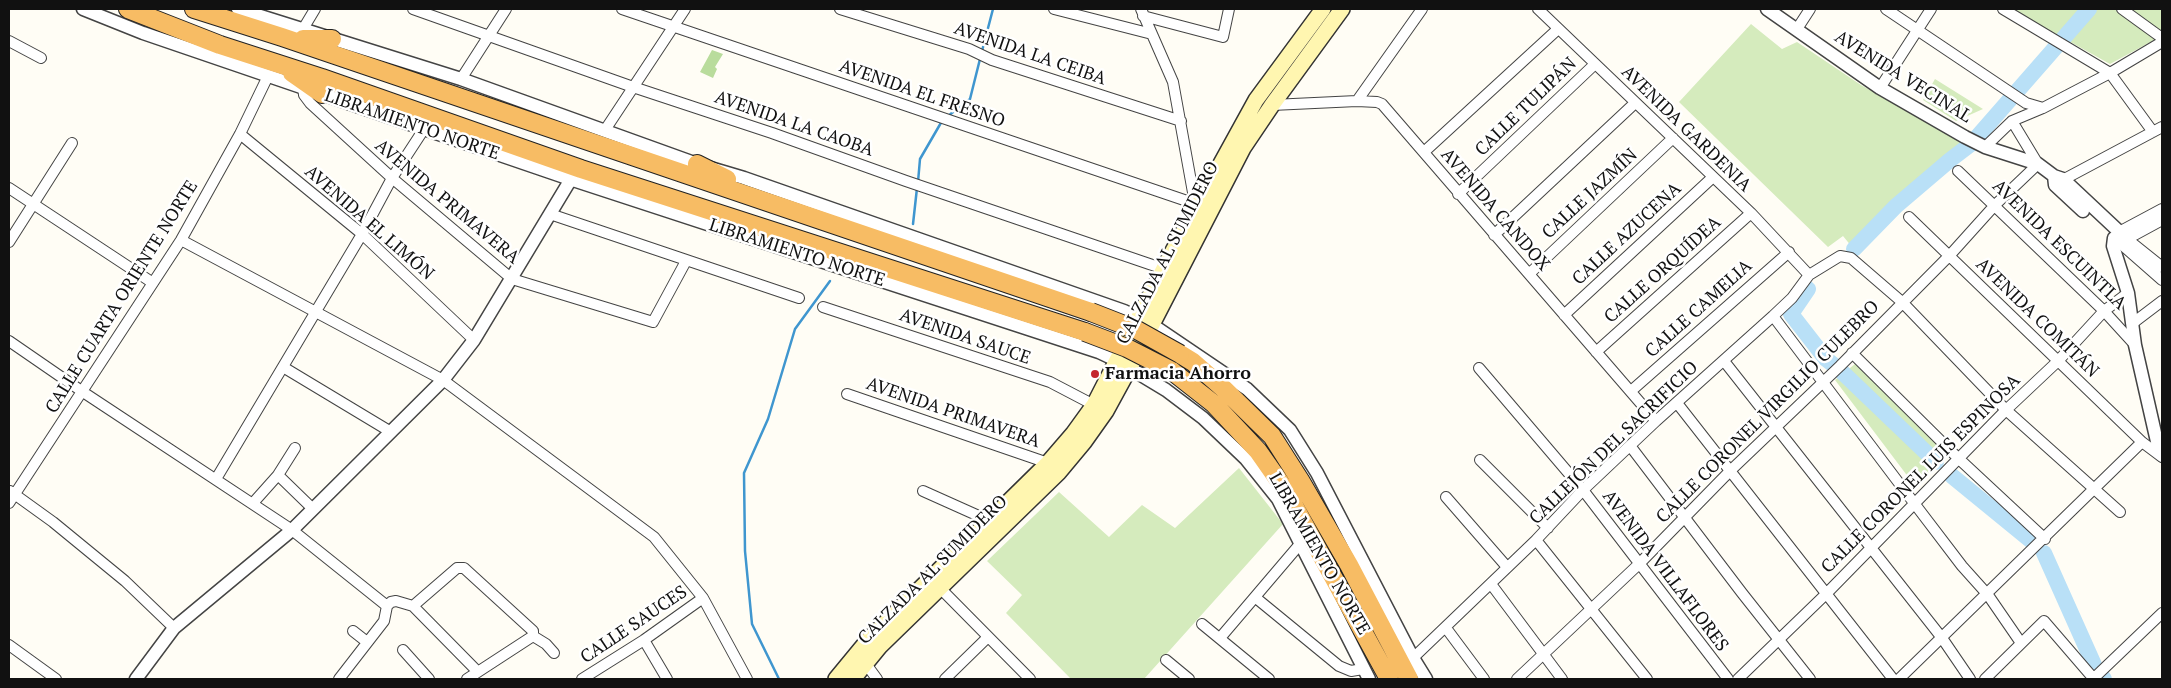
<!DOCTYPE html>
<html>
<head>
<meta charset="utf-8">
<style>
  body { margin:0 }
  #map { position:relative; width:2171px; height:688px; overflow:hidden; background:#fffdf5; font-family:"PT Serif",serif }
  canvas { display:block }
  .frame { position:absolute; inset:0; border:10px solid #111; pointer-events:none }
</style>
</head>
<body>
<div id="map">
<canvas width="2171" height="688"></canvas>
<div class="frame"></div>
</div>
<script>
const ctx = document.querySelector('canvas').getContext('2d');
ctx.lineJoin = 'round';
function fill(path, color) {
  ctx.fillStyle = color;
  ctx.fill(path, 'evenodd');
}
function shape(rows) {
  const path = new Path2D();
  for (const r of rows) {
    path.moveTo(r[0], r[1]);
    for (let i = 2; i < r.length; i += 2) path.lineTo(r[i], r[i + 1]);
  }
  return path;
}
function strokePath(path, color, width, dash) {
  ctx.strokeStyle = color;
  ctx.lineWidth = width;
  ctx.lineCap = dash ? 'butt' : 'round';
  ctx.setLineDash(dash || []);
  ctx.stroke(path);
}
function write(font, color, halo, rows, align = 'center') {
  ctx.font = font + ' "PT Serif",serif';
  ctx.lineWidth = 5;
  ctx.setLineDash([]);
  ctx.textBaseline = 'middle';
  ctx.strokeStyle = halo;
  ctx.fillStyle = color;
  for (const [text, x, y, turn = 0] of rows) {
    ctx.save();
    ctx.translate(x, y);
    ctx.rotate((+turn || 0) * Math.PI / 180);
    ctx.textAlign = isNaN(turn) ? turn : align;
    if (halo) ctx.strokeText(text, 0, 0);
    ctx.fillText(text, 0, 0);
    ctx.restore();
  }
}
const green = shape([
  [2011,9,2116,9,2158,38,2110,64],
  [2129,9,2162,9,2162,32],
  [1751,24,1782,49,1797,42,1861,85,1963,143,1852,247,1843,236,1828,247,1679,102],
  [1935,79,1983,109,1956,121,1923,100],
  [1855,364,1949,454,1915,486,1835,380],
  [1239,468,1283,524,1144,679,1071,679,1006,613,1022,595,987,561,1059,492,1109,537,1142,505,1175,528]
]);
const forest = shape([
  [712,50,723,54,715,67,717,69,713,78,700,72]
]);
const stream = shape([
  [982,51,993,9],
  [948,116,970,99,980,59],
  [918,182,920,159,942,121],
  [913,224,917,188],
  [779,679,752,624,745,551,744,473,768,419,795,329,830,281]
]);
const river = shape([
  [1854,249,1896,206,1950,160,1971,144,2089,9],
  [1808,289,1791,314,1826,359,1840,370,1936,462],
  [1952,476,2034,543],
  [2044,553,2095,667,2104,679]
]);
const minor = shape([
  [413,9,633,87,772,133,906,181,1164,269],
  [622,9,1190,202,1199,211],
  [840,9,969,49,992,60,1181,121],
  [1054,9,1152,34],
  [1141,9,1173,82,1196,209],
  [1538,9,1751,213,1809,275],
  [1886,9,2026,103,2043,108],
  [2003,9,2110,73,2153,132],
  [2122,9,2162,38],
  [1143,16,1223,37,1229,9],
  [303,29,315,9],
  [1797,29,1810,9],
  [9,41,41,58],
  [461,79,506,9],
  [303,87,304,95,310,103,392,178,512,279,653,322,686,261],
  [1880,88,1931,9],
  [1357,101,1422,9],
  [1272,105,1357,101,1377,102,1382,104,1656,421],
  [605,130,685,9],
  [240,134,362,234,474,340],
  [1985,147,2012,121,2043,108,2110,73,2162,42],
  [1424,152,1558,29],
  [1958,171,2104,311,2135,345],
  [2057,183,2162,127],
  [9,188,153,283],
  [1458,194,1595,64],
  [550,214,799,298],
  [1909,217,2142,442],
  [2162,220,2127,239,2162,267],
  [2119,232,2162,209],
  [1494,235,1635,103],
  [181,240,443,380,654,537,703,598,747,679],
  [9,242,72,143],
  [2121,244,2162,280],
  [1529,274,1673,138],
  [823,307,1050,382,1094,405],
  [1564,315,1713,177],
  [1773,316,1914,503,1962,566,1988,595,2021,643],
  [2133,323,2162,301],
  [9,341,83,392,292,530,387,606],
  [1596,352,1751,213],
  [1852,353,1958,458,2045,539],
  [1724,361,1942,638,1970,679],
  [283,367,391,432],
  [1479,368,1583,490,1728,679],
  [1631,391,1789,252],
  [847,394,1048,463],
  [1677,403,1893,679],
  [1631,447,1742,593,1810,679],
  [295,448,278,475,313,509],
  [1480,460,1548,528],
  [216,479,362,234,392,178,424,129],
  [10,491,53,522,125,581,174,628],
  [923,491,990,521],
  [1446,497,1507,567],
  [9,503,181,240,240,134,268,76],
  [253,503,278,475],
  [1536,540,1647,679],
  [1491,584,1562,679],
  [939,587,1030,679],
  [1256,598,1339,666,1351,671,1363,669],
  [387,606,391,602,396,601,413,606,478,672],
  [413,606,457,568,464,568,533,631,533,636,467,679],
  [1202,624,1269,679],
  [1446,628,1484,679],
  [353,631,367,642],
  [533,636,546,644,554,653],
  [1220,638,1300,544],
  [644,640,667,679],
  [9,645,56,679],
  [403,650,429,679],
  [1413,658,1536,540,1583,490,1656,421,1773,316,1792,298,1809,275,1840,256,1851,258,1902,302,2006,410,2120,512],
  [1166,660,1189,679],
  [866,664,877,679],
  [339,679,384,621,387,606],
  [582,679,644,640,703,598],
  [945,679,988,637],
  [1517,679,1639,564,1730,471,1840,366,1950,255,1995,205,2038,164,2012,121],
  [1738,679,1826,594,2006,410,2058,361,2104,311,2128,293],
  [1899,679,2142,442,2162,457],
  [1985,679,2044,621,2094,679],
  [2093,679,2162,613]
]);
const tertiary = shape([
  [83,9,143,33,576,181,1099,352,1118,361,1166,390,1203,418,1246,459,1278,499,1369,679],
  [238,9,461,79,697,164,744,178,1124,311,1151,324,1247,389,1290,430,1317,473,1413,658,1426,679],
  [1767,9,1880,88,1965,137,1985,147,2038,164,2054,176,2063,179,2127,239,2113,246],
  [2054,176,2055,185,2083,211],
  [2114,238,2113,246,2128,293,2135,345,2158,446,2162,455],
  [136,679,174,628,292,530,443,380,474,340,571,179]
]);
const secondary = shape([
  [836,679,869,639,1048,463,1073,434,1094,405,1174,249,1256,100,1323,9],
  [853,679,880,646,1059,472,1084,442,1106,411,1130,367,1243,148,1272,105,1342,9]
]);
const trunk = shape([
  [128,9,220,45,322,78,581,169,1085,332],
  [194,9,282,37,1091,312],
  [303,39,332,39],
  [292,73,322,94],
  [697,164,727,179],
  [1180,354,1193,362,1224,389,1272,436,1300,480,1349,565,1409,679],
  [1172,371,1214,404,1258,451,1286,491,1389,679]
]);
const trunkBridge = shape([
  [1091,312,1137,330,1180,354],
  [1085,332,1127,348,1172,371]
]);
const markers = [
  [1095,374,5,"#c4262e"]
];
const streetNames = [
  ["AVENIDA LA CEIBA",1030,54,19],
  ["AVENIDA VECINAL",1903,77,32],
  ["AVENIDA EL FRESNO",922,94,19],
  ["CALLE TULIPÁN",1526,107,-44],
  ["AVENIDA LA CAOBA",794,124,19],
  ["LIBRAMIENTO NORTE",412,125,19],
  ["AVENIDA GARDENIA",1686,129,44],
  ["CALLE JAZMÍN",1590,194,-43],
  ["AVENIDA PRIMAVERA",447,202,40],
  ["AVENIDA CANDOX",1495,210,49],
  ["AVENIDA EL LIMÓN",369,223,41],
  ["CALLE AZUCENA",1627,234,-43],
  ["AVENIDA ESCUINTLA",2059,245,44],
  ["LIBRAMIENTO NORTE",797,253,18],
  ["CALZADA AL SUMIDERO",1168,253,-63],
  ["CALLE ORQUÍDEA",1663,270,-42],
  ["CALLE CUARTA ORIENTE NORTE",122,297,-58],
  ["CALLE CAMELIA",1699,309,-42],
  ["AVENIDA COMITÁN",2037,318,44],
  ["AVENIDA SAUCE",965,337,19],
  ["CALLE CORONEL VIRGILIO CULEBRO",1768,412,-45],
  ["AVENIDA PRIMAVERA",953,413,19],
  ["CALLEJÓN DEL SACRIFICIO",1614,443,-44],
  ["CALLE CORONEL LUIS ESPINOSA",1921,474,-45],
  ["LIBRAMIENTO NORTE",1319,554,60],
  ["CALZADA AL SUMIDERO",933,570,-45],
  ["AVENIDA VILLAFLORES",1665,571,53],
  ["CALLE SAUCES",634,625,-34]
];
const poiNames = [
  ["Farmacia Ahorro",1105,374]
];
fill(green, '#d5ebbd');
fill(forest, '#b9dc9c');
strokePath(stream, '#3f96cf', 2.5);
strokePath(river, '#b9e0f7', 16);
strokePath(minor, '#444', 12);
strokePath(tertiary, '#444', 15);
strokePath(secondary, '#333', 18);
strokePath(trunk, '#222', 20);
strokePath(minor, '#fff', 10);
strokePath(tertiary, '#fff', 12);
strokePath(secondary, '#fff6b0', 15);
strokePath(trunk, '#f7bc64', 18);
strokePath(trunkBridge, '#222', 20, []);
strokePath(trunkBridge, '#f7bc64', 18);
for (const [x, y, r, color] of markers) {
  const dot = new Path2D();
  dot.arc(x, y, r, 0, 2 * Math.PI);
  ctx.fillStyle = color;
  ctx.fill(dot);
  strokePath(dot, '#fff', 2);
}
write('18px', '#111', '#fff', streetNames);
write('bold 18px', '#111', '#fff', poiNames, 'left');
</script>
</body>
</html>
